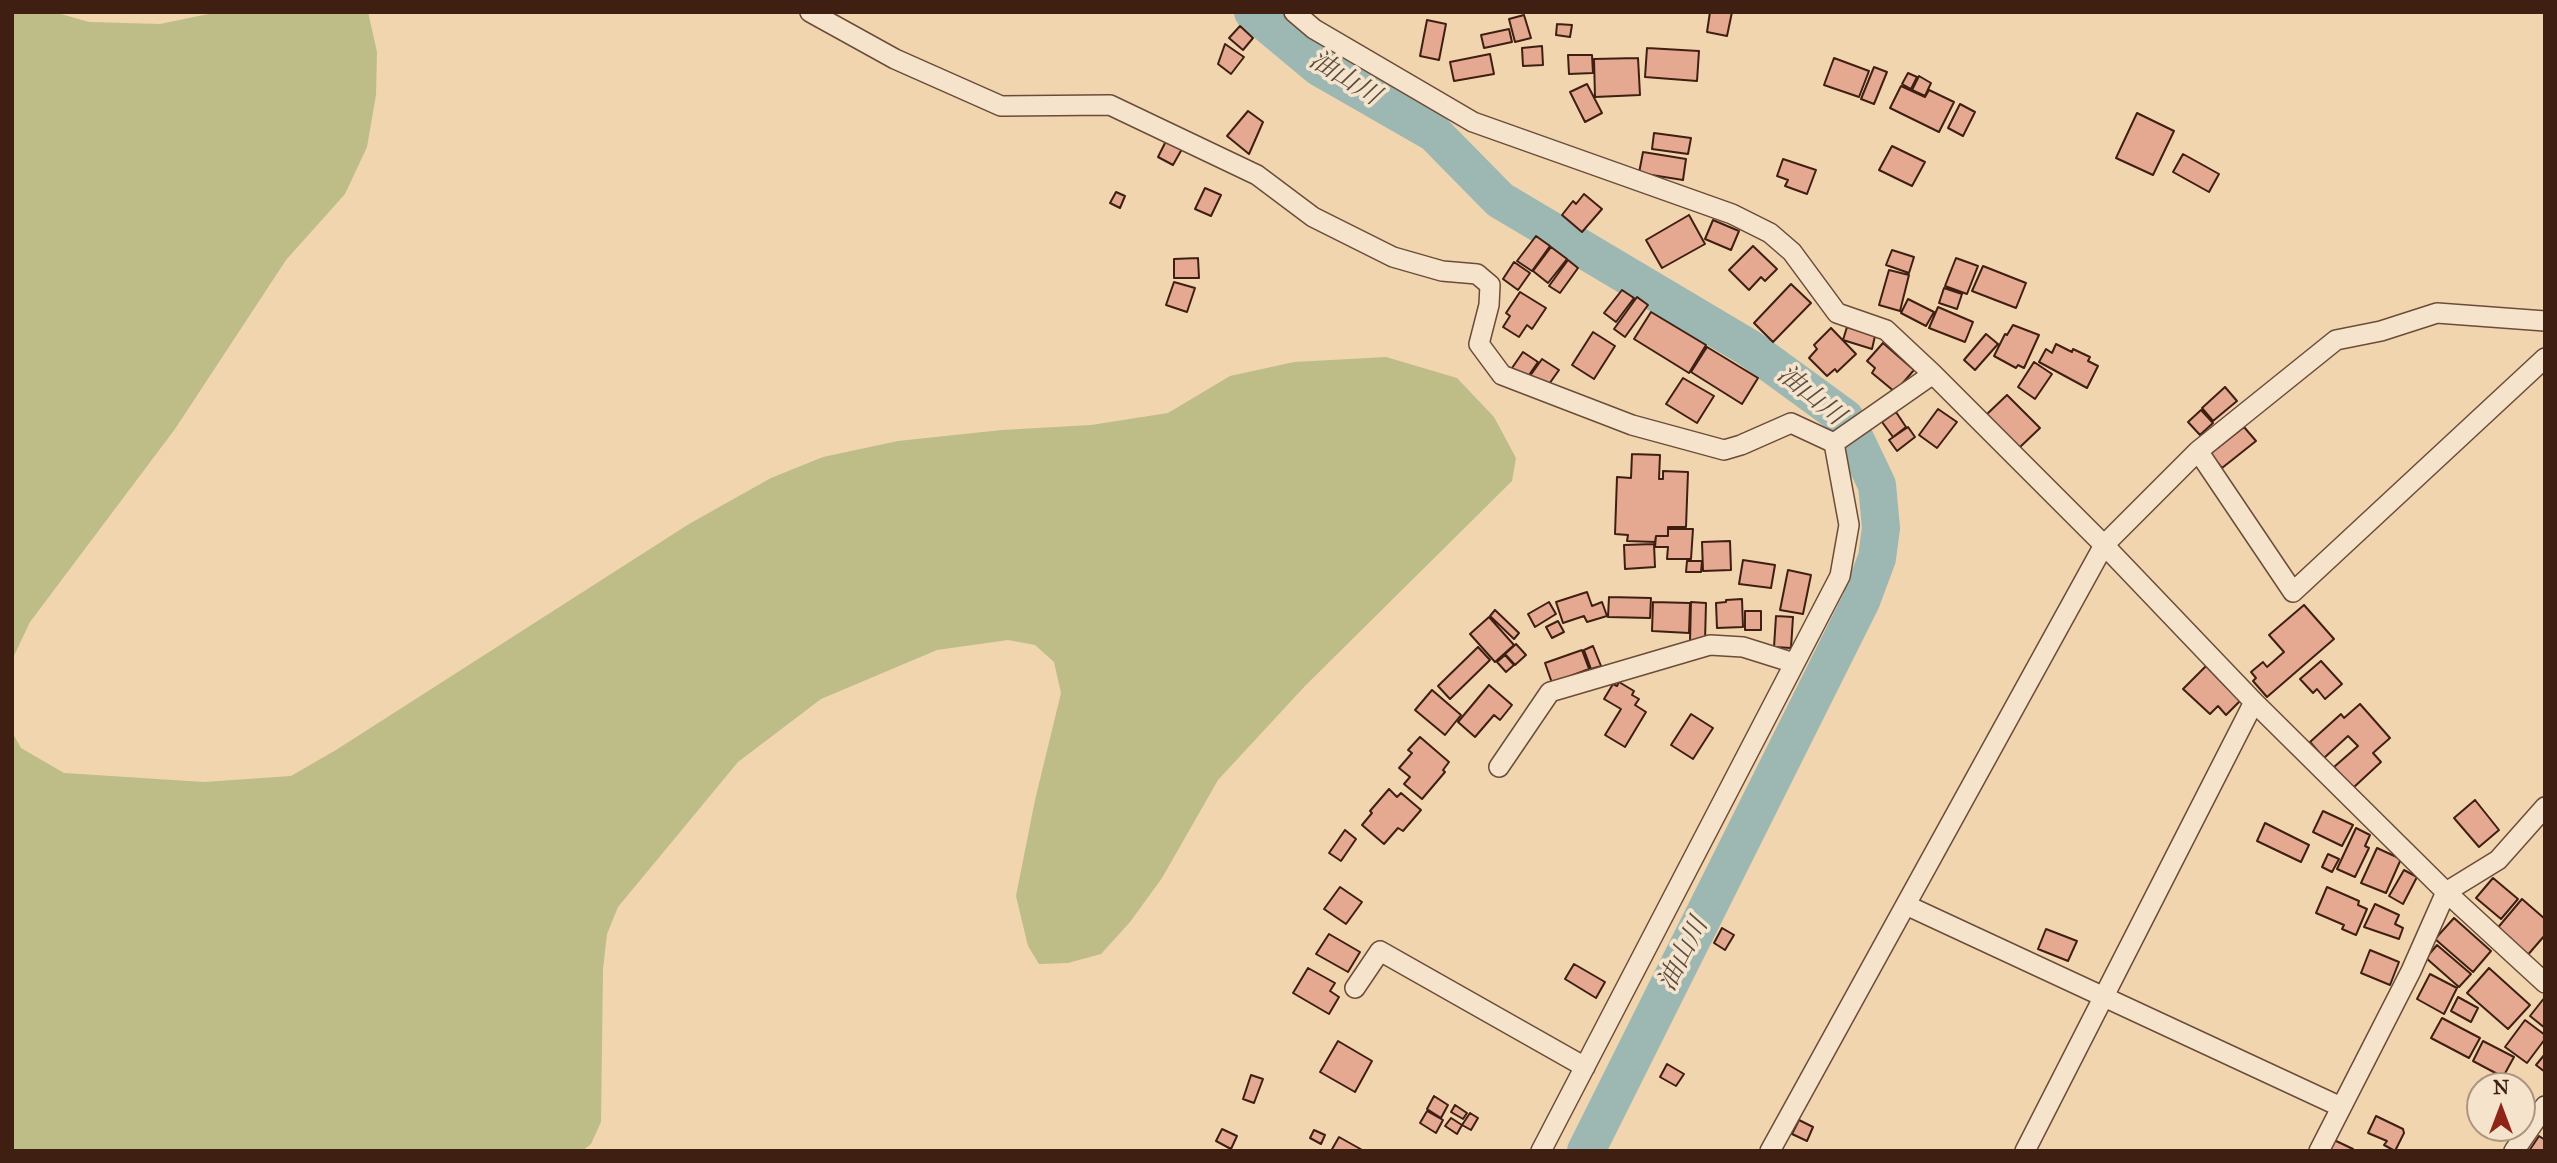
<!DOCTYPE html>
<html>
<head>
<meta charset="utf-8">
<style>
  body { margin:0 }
  #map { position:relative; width:2557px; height:1163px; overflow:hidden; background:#f0d5af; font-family:"IM FELL Great Primer",serif }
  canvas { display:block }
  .frame { position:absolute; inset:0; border:14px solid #3f1f12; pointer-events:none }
  .north { position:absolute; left:2466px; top:1072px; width:70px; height:70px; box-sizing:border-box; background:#f5e4cb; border:2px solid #ac9581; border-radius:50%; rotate:0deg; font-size:19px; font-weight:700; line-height:28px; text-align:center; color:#3f1f12 }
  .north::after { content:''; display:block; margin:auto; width:24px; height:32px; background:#8f2418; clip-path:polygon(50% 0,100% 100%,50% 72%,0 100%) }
</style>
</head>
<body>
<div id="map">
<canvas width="2557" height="1163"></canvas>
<div class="frame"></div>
<div class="north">N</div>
</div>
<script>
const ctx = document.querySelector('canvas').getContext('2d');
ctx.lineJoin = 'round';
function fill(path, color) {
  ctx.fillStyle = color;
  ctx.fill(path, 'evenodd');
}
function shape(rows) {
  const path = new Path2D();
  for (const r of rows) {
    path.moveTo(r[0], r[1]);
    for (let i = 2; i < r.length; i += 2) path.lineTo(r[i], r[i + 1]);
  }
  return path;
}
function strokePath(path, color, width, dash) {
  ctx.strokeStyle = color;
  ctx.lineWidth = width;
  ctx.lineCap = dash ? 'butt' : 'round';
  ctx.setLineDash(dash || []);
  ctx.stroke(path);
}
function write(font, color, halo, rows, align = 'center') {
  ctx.font = font + ' "IM FELL Great Primer","Noto Serif JP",serif';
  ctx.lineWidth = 7;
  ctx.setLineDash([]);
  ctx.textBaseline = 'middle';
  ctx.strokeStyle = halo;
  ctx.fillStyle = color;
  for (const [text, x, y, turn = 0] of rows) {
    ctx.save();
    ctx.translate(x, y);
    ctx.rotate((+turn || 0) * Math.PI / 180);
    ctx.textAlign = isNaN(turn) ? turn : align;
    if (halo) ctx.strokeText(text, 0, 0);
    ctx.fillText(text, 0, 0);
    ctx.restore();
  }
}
const green = shape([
  [12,12,54,12,89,22,160,24,218,12,368,12,377,52,376,95,367,147,345,194,286,260,175,429,30,622,12,660],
  [1386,357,1457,378,1494,417,1516,458,1512,481,1305,686,1218,780,1162,878,1130,922,1101,954,1068,963,1039,964,1028,946,1016,896,1035,800,1061,693,1054,662,1035,645,1008,640,937,650,821,699,738,762,618,907,607,934,603,969,601,1122,591,1144,582,1151,12,1151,12,732,21,748,64,773,204,782,291,776,336,750,689,524,771,478,823,457,898,441,1002,430,1091,425,1168,413,1230,376,1294,362]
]);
const river = shape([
  [1253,12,1319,67,1434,133,1500,200,1749,348,1845,418,1877,485,1881,528,1877,558,1861,601,1586,1151]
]);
const building = shape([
  [1710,12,1732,12,1727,36,1707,32,1710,12],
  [1524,15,1531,38,1515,42,1509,19,1524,15],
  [1427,20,1446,24,1439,60,1420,56,1427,20],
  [1557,24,1572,25,1570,37,1556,35,1557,24],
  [1240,26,1253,38,1243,50,1229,38,1240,26],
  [1509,29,1512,42,1484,48,1481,35,1509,29],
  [1225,44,1244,57,1231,74,1218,64,1225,44],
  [1542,46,1543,65,1523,66,1522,48,1542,46],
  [1647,48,1699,51,1697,81,1645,77,1647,48],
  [1490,54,1494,74,1454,81,1450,62,1490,54],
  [1568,55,1592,55,1593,73,1569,74,1568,55],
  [1638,58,1640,95,1595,97,1594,59,1638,58],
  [1834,58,1869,71,1859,97,1824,85,1834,58],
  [1874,67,1887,72,1874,104,1861,99,1874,67],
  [1908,73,1917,77,1911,89,1902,84,1908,73],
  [1919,76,1931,83,1925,96,1912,90,1919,76],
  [1587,84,1602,113,1585,122,1570,92,1587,84],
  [1901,86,1925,97,1929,90,1954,102,1939,132,1890,108,1901,86],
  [1960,104,1975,112,1963,136,1948,128,1960,104],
  [1248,111,1263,122,1249,154,1227,136,1248,111],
  [2137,113,2174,131,2153,175,2116,158,2137,113],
  [1654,133,1691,138,1688,154,1652,149,1654,133],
  [1166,141,1182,149,1173,165,1158,157,1166,141],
  [1892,146,1925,162,1912,186,1879,170,1892,146],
  [1643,152,1686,159,1683,180,1639,173,1643,152],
  [2183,154,2219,174,2209,192,2173,172,2183,154],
  [1783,159,1816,170,1807,194,1785,186,1788,180,1777,176,1783,159],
  [1205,188,1221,195,1211,216,1195,209,1205,188],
  [1116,192,1125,196,1120,208,1110,203,1116,192],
  [1584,194,1602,209,1582,232,1562,215,1573,201,1576,204,1584,194],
  [1689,215,1705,244,1662,268,1646,240,1689,215],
  [1713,220,1739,231,1731,250,1705,239,1713,220],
  [1536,236,1550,246,1532,271,1517,261,1536,236],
  [1753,246,1777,269,1765,281,1761,277,1749,290,1729,270,1753,246],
  [1551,247,1567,259,1548,283,1533,271,1551,247],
  [1892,250,1914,257,1909,273,1886,265,1892,250],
  [1198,258,1199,278,1174,278,1174,259,1198,258],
  [1956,258,1978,266,1967,294,1945,286,1956,258],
  [1568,260,1578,268,1560,293,1549,286,1568,260],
  [1514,262,1530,273,1518,290,1503,279,1514,262],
  [1983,266,2026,283,2016,308,1972,291,1983,266],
  [1889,270,1909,275,1900,311,1879,305,1889,270],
  [1174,282,1195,288,1187,312,1166,305,1174,282],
  [1791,284,1811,303,1773,342,1754,323,1791,284],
  [1944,288,1962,294,1957,309,1939,303,1944,288],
  [1622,290,1634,298,1616,322,1604,313,1622,290],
  [1520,292,1546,308,1532,329,1527,325,1519,337,1503,327,1510,316,1506,313,1520,292],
  [1637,297,1648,305,1625,337,1614,329,1637,297],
  [1908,299,1934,312,1926,326,1901,313,1908,299],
  [1938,307,1973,322,1965,342,1929,328,1938,307],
  [1651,312,1706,345,1689,373,1634,339,1651,312],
  [2013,325,2039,335,2024,368,2018,365,2016,368,1994,356,2005,334,2007,335,2013,325],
  [1847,327,1875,336,1872,349,1843,340,1847,327],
  [1831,328,1856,354,1837,372,1835,369,1827,376,1809,358,1817,349,1814,345,1831,328],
  [1593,332,1615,346,1594,379,1572,365,1593,332],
  [1986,334,1998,344,1975,370,1964,360,1986,334],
  [1883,343,1914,370,1895,392,1872,373,1875,368,1867,361,1883,343],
  [2056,344,2072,352,2073,349,2090,357,2088,361,2098,366,2087,388,2039,362,2046,349,2052,353,2056,344],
  [1707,347,1758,378,1742,404,1691,372,1707,347],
  [1523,352,1538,362,1527,378,1512,368,1523,352],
  [1542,359,1559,370,1547,387,1530,376,1542,359],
  [2034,362,2052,374,2035,399,2018,387,2034,362],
  [1683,378,1714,396,1697,423,1666,404,1683,378],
  [2225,387,2237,401,2213,421,2202,408,2225,387],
  [2007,395,2040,428,2019,448,1986,415,2007,395],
  [1938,409,1957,422,1937,448,1919,435,1938,409],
  [2201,410,2213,423,2200,435,2188,422,2201,410],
  [1896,412,1906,427,1893,437,1882,422,1896,412],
  [1908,427,1915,437,1897,451,1889,440,1908,427],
  [2244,427,2256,441,2222,468,2210,454,2244,427],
  [1632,454,1660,455,1659,479,1663,479,1663,471,1688,472,1686,527,1668,527,1668,536,1656,536,1655,542,1627,541,1628,535,1615,534,1617,477,1631,478,1632,454],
  [1668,529,1693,529,1691,559,1667,559,1668,547,1655,547,1656,536,1668,536,1668,529],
  [1730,541,1731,570,1703,571,1702,542,1730,541],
  [1654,544,1655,567,1625,569,1624,545,1654,544],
  [1743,560,1775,565,1771,588,1739,584,1743,560],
  [1687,561,1702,561,1701,572,1686,572,1687,561],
  [1788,570,1811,575,1803,614,1780,610,1788,570],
  [1587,592,1592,606,1602,602,1607,616,1587,622,1584,616,1563,623,1556,602,1587,592],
  [1609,597,1651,598,1650,618,1608,617,1609,597],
  [1742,599,1743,627,1717,628,1716,603,1726,602,1726,600,1742,599],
  [1549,602,1556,614,1535,627,1528,614,1549,602],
  [1653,602,1690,603,1689,633,1652,631,1653,602],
  [1691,602,1706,603,1705,642,1690,641,1691,602],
  [2304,605,2334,639,2267,697,2253,681,2256,678,2251,672,2263,662,2267,667,2284,652,2269,635,2304,605],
  [1495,610,1519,633,1514,639,1490,616,1495,610],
  [1745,611,1761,611,1761,630,1745,630,1745,611],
  [1776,616,1793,617,1791,648,1774,647,1776,616],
  [1489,617,1514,645,1495,662,1470,634,1489,617],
  [1558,621,1564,632,1552,638,1546,627,1558,621],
  [1516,644,1526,655,1515,665,1505,654,1516,644],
  [1593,646,1601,666,1591,669,1584,650,1593,646],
  [1478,647,1490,660,1450,699,1438,686,1478,647],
  [1582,650,1589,669,1552,683,1545,663,1582,650],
  [1505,655,1514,665,1506,672,1497,662,1505,655],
  [2321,661,2342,684,2325,699,2317,689,2313,693,2300,679,2321,661],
  [2206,666,2240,701,2226,715,2218,706,2210,714,2183,689,2206,666],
  [1619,682,1634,691,1632,695,1639,699,1635,705,1646,712,1625,747,1605,735,1621,709,1604,699,1613,684,1617,686,1619,682],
  [1489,685,1512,705,1500,720,1494,715,1475,737,1458,722,1489,685],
  [1432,690,1461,715,1445,735,1415,710,1432,690],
  [2360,704,2390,738,2373,753,2381,762,2353,788,2334,767,2358,746,2348,736,2324,758,2310,742,2341,714,2344,718,2360,704],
  [1691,714,1713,728,1693,759,1671,745,1691,714],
  [1420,737,1449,762,1443,770,1445,772,1422,799,1404,784,1410,777,1399,768,1412,753,1408,750,1420,737],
  [1389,789,1397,797,1401,793,1421,810,1403,831,1398,828,1384,844,1362,825,1372,813,1370,811,1389,789],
  [2475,800,2499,830,2479,847,2454,818,2475,800],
  [2323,811,2353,825,2342,846,2313,832,2323,811],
  [2265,823,2309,845,2301,862,2257,841,2265,823],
  [2356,828,2370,835,2365,846,2369,848,2355,877,2337,869,2356,828],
  [1345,830,1356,839,1341,861,1329,853,1345,830],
  [2377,848,2401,859,2386,893,2361,883,2377,848],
  [2328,854,2339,859,2332,872,2322,867,2328,854],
  [2404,870,2417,877,2403,904,2389,896,2404,870],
  [2493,878,2518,899,2501,919,2476,898,2493,878],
  [1340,887,1362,902,1346,924,1324,909,1340,887],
  [2327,887,2359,901,2358,905,2367,909,2356,935,2342,929,2344,925,2316,913,2327,887],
  [2522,899,2545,919,2545,935,2526,957,2495,931,2522,899],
  [2375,904,2399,915,2395,924,2403,928,2399,939,2364,927,2375,904],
  [2454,918,2491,951,2473,972,2435,939,2454,918],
  [1722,928,1734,935,1725,950,1714,943,1722,928],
  [2046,929,2077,941,2068,961,2038,949,2046,929],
  [1329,934,1360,952,1348,972,1316,954,1329,934],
  [2437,945,2471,974,2459,987,2426,958,2437,945],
  [2370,950,2399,962,2390,985,2361,973,2370,950],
  [1574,964,1605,982,1596,998,1565,979,1574,964],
  [1308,968,1335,983,1330,991,1339,997,1329,1014,1293,993,1308,968],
  [2489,968,2530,1005,2508,1029,2467,993,2489,968],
  [2430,974,2457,988,2444,1014,2417,999,2430,974],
  [2458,997,2478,1008,2471,1022,2451,1011,2458,997],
  [2545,997,2545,1028,2530,1016,2545,997],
  [2442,1018,2480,1038,2469,1058,2431,1038,2442,1018],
  [2525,1020,2545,1035,2545,1039,2527,1063,2505,1047,2525,1020],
  [1338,1041,1372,1061,1355,1092,1320,1072,1338,1041],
  [2483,1041,2514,1057,2503,1077,2473,1061,2483,1041],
  [2545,1054,2545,1072,2536,1065,2545,1054],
  [1667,1064,1684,1074,1676,1086,1660,1077,1667,1064],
  [1251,1075,1263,1079,1254,1103,1243,1099,1251,1075],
  [1434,1096,1448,1105,1441,1118,1427,1109,1434,1096],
  [1455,1105,1467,1113,1463,1119,1451,1112,1455,1105],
  [1427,1111,1443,1120,1436,1133,1420,1123,1427,1111],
  [1470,1113,1478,1118,1471,1130,1462,1125,1470,1113],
  [2376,1116,2403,1129,2404,1133,2395,1151,2384,1145,2387,1141,2368,1133,2376,1116],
  [1451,1118,1462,1125,1457,1134,1445,1126,1451,1118],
  [1799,1120,1813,1127,1807,1141,1792,1134,1799,1120],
  [1222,1129,1237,1136,1231,1149,1216,1141,1222,1129],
  [1314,1130,1325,1135,1321,1144,1310,1138,1314,1130],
  [2539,1136,2545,1140,2545,1151,2529,1151,2539,1136],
  [1339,1137,1364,1151,1331,1151,1339,1137],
  [2334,1140,2353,1149,2352,1151,2328,1151,2334,1140]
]);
const minor = shape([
  [810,12,895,59,1001,106,1110,105,1257,175,1313,217,1393,257,1442,271,1477,274,1490,285,1489,305,1479,344,1502,375,1632,425,1724,450,1741,445,1791,423,1834,443],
  [1294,12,1314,29,1473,122,1732,214,1770,233,1792,252,1837,313,1886,330,1933,374,2104,545,2254,702,2446,892,2545,983],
  [1834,443,1933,374],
  [2198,451,2293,592,2545,358],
  [1499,767,1550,692,1710,645,1743,647,1794,663],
  [1906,905,2341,1107],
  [1355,988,1380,951,1585,1067],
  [1541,1151,1840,576,1849,525,1834,443],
  [1770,1151,2104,545,2198,451,2336,340,2381,331,2437,313,2545,321],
  [2025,1151,2254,702],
  [2319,1151,2411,971,2446,892,2498,860,2545,807],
  [2514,1151,2545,1106]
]);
const waterNames = [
  ["油山川",1344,79,32],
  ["油山川",1810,396,39],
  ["油山川",1684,955,-63]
];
fill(green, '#bebc87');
strokePath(river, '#9db7b3', 38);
fill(building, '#e5a890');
strokePath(building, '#3f1f12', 2);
strokePath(minor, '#6b4c39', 22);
strokePath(minor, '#f5e4cb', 19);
write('italic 26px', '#5b4d42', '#f5e4cb', waterNames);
</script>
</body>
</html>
